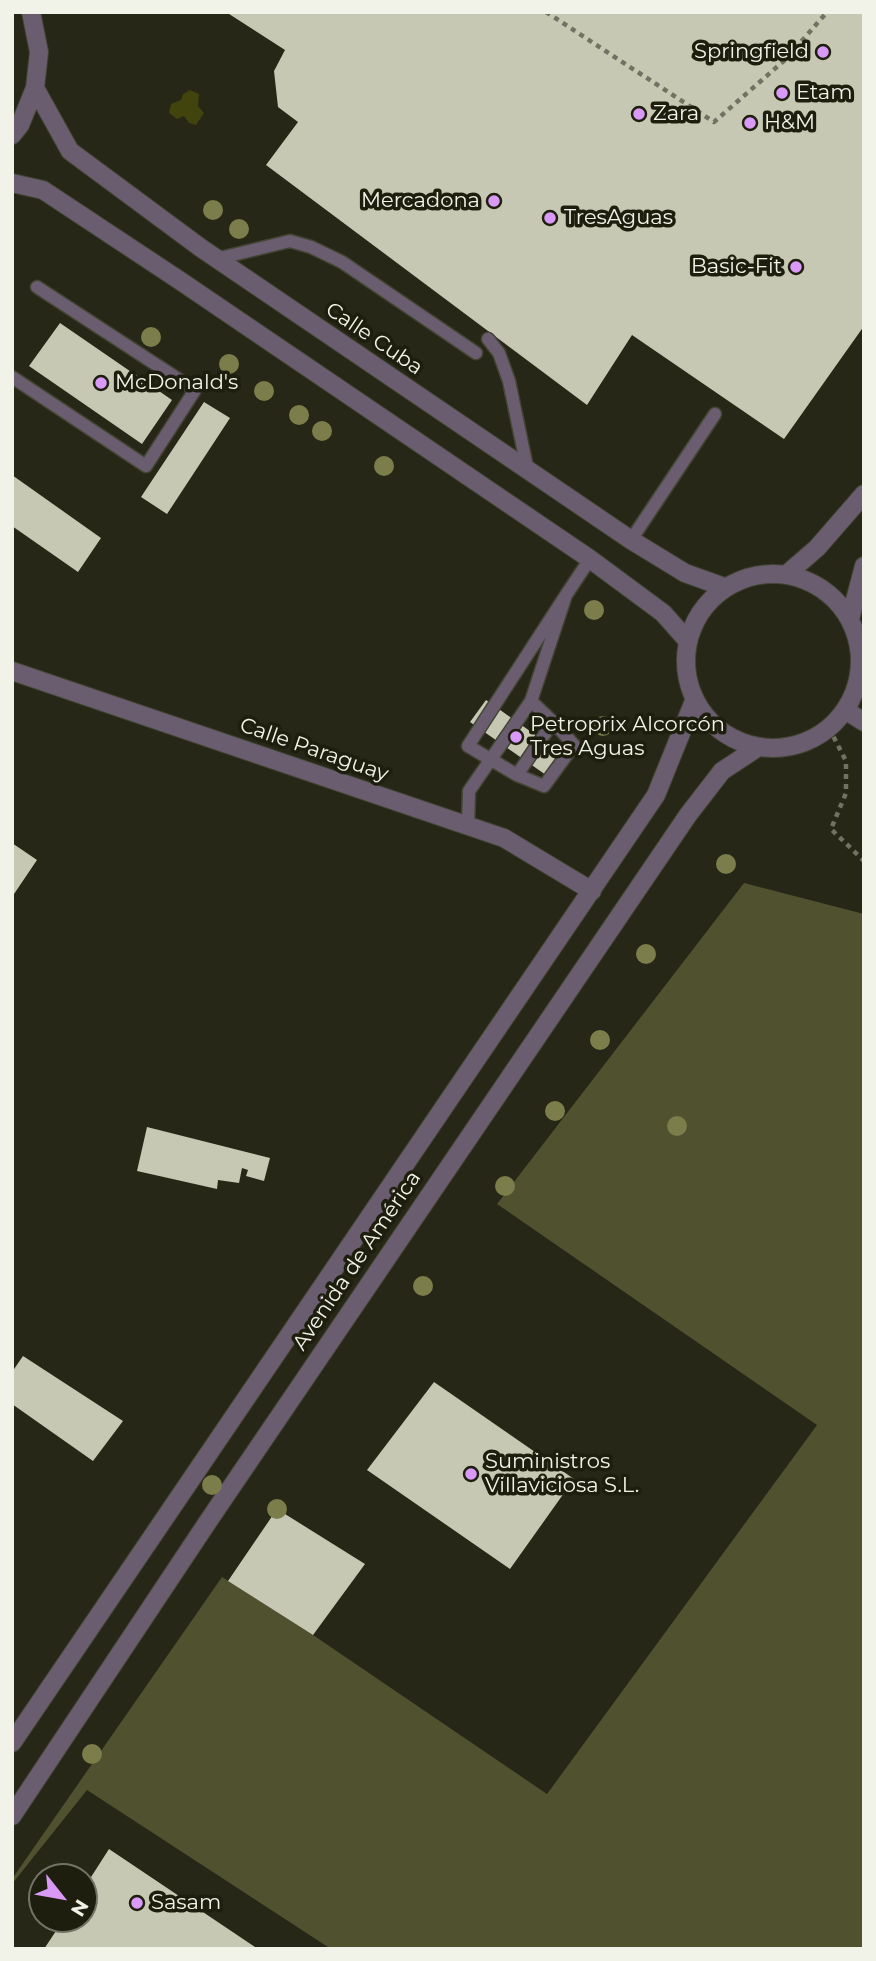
<!DOCTYPE html>
<html>
<head>
<meta charset="utf-8">
<style>
  body { margin:0 }
  #map { position:relative; width:876px; height:1961px; overflow:hidden; background:#262716; font-family:Montserrat,sans-serif }
  canvas { display:block }
  .frame { position:absolute; inset:0; border:14px solid #f2f3e8; pointer-events:none }
  .north { position:absolute; left:28px; top:1863px; width:70px; height:70px; box-sizing:border-box; background:#1d1e0d; border:2px solid #727365; border-radius:50%; rotate:121deg; font-size:19px; font-weight:700; line-height:28px; text-align:center; color:#f2f3e8 }
  .north::after { content:''; display:block; margin:auto; width:24px; height:32px; background:#d99af7; clip-path:polygon(50% 0,100% 100%,50% 72%,0 100%) }
</style>
</head>
<body>
<div id="map">
<canvas width="876" height="1961"></canvas>
<div class="frame"></div>
<div class="north">N</div>
</div>
<script>
const ctx = document.querySelector('canvas').getContext('2d');
ctx.lineJoin = 'round';
function fill(path, color) {
  ctx.fillStyle = color;
  ctx.fill(path, 'evenodd');
}
function shape(rows) {
  const path = new Path2D();
  for (const r of rows) {
    if (r.length === 3) {
      path.moveTo(r[0] + r[2], r[1]);
      path.arc(r[0], r[1], r[2], 0, 2 * Math.PI);
      continue;
    }
    path.moveTo(r[0], r[1]);
    for (let i = 2; i < r.length; i += 2) path.lineTo(r[i], r[i + 1]);
  }
  return path;
}
function strokePath(path, color, width, dash) {
  ctx.strokeStyle = color;
  ctx.lineWidth = width;
  ctx.lineCap = dash ? 'butt' : 'round';
  ctx.setLineDash(dash || []);
  ctx.stroke(path);
}
function write(font, color, halo, rows, align = 'center') {
  ctx.font = font + ' Montserrat,sans-serif';
  ctx.lineWidth = 7;
  ctx.setLineDash([]);
  ctx.textBaseline = 'middle';
  ctx.strokeStyle = halo;
  ctx.fillStyle = color;
  for (const [text, x, y, turn = 0] of rows) {
    ctx.save();
    ctx.translate(x, y);
    ctx.rotate((+turn || 0) * Math.PI / 180);
    ctx.textAlign = isNaN(turn) ? turn : align;
    if (halo) ctx.strokeText(text, 0, 0);
    ctx.fillText(text, 0, 0);
    ctx.restore();
  }
}
const green = shape([
  [744,883,864,914,864,1949,331,1949,87,1790,12,1884,12,1879,222,1577,313,1635,547,1794,817,1425,497,1204]
]);
const water = shape([
  [190,90,199,94,198,106,204,113,196,125,189,123,184,116,177,119,169,113,171,104,181,100,183,94]
]);
const building = shape([
  [226,12,864,12,864,326,784,439,632,335,587,405,266,165,298,122,278,107,274,71,285,50],
  [60,323,172,400,142,444,29,366],
  [204,402,230,418,167,514,141,497],
  [12,475,101,538,78,572,12,526],
  [486,700,561,753,546,775,470,722],
  [12,843,37,860,12,897],
  [147,1127,270,1158,264,1181,246,1176,248,1170,242,1168,239,1183,218,1180,217,1189,137,1171],
  [23,1356,123,1421,93,1461,12,1404,12,1372],
  [434,1382,574,1479,510,1569,367,1470],
  [277,1509,365,1564,313,1635,228,1581],
  [109,1849,258,1949,44,1949,64,1919,84,1919,84,1888]
]);
const path = shape([
  [546,12,714,122,786,59,827,12],
  [829,728,846,761,846,793,831,829,864,861]
]);
const lane = shape([
  [216,259,290,241,311,247,342,262,476,353],
  [488,339,499,353,509,381,528,472],
  [12,377,146,466,195,390,37,287],
  [631,540,715,414],
  [531,701,553,722,517,775,468,746,566,595],
  [517,775,544,786,574,745,553,722],
  [468,826,469,791,531,701,566,595,590,559]
]);
const street = shape([
  [35,88,70,151,201,248,631,540,685,573,724,587],
  [12,135,20,125,35,88,39,52,31,12],
  [12,183,43,190,179,280,590,559,663,613,687,640],
  [773,661,87],
  [787,574,817,548,864,494],
  [850,619,864,566],
  [12,671,504,838,592,891],
  [845,710,864,722],
  [12,1743,656,795,694,701],
  [12,1816,209,1520,688,815,722,771,757,748]
]);
const trees = [
  [213,210],
  [239,229],
  [151,337],
  [229,364],
  [264,391],
  [299,415],
  [322,431],
  [384,466],
  [594,610],
  [603,726],
  [726,864],
  [646,954],
  [600,1040],
  [555,1111],
  [677,1126],
  [505,1186],
  [423,1286],
  [212,1485],
  [277,1509],
  [92,1754]
];
const markers = [
  [823,52,7,"#d99af7"],
  [782,93,7,"#d99af7"],
  [639,114,7,"#d99af7"],
  [750,123,7,"#d99af7"],
  [494,201,7,"#d99af7"],
  [550,218,7,"#d99af7"],
  [796,267,7,"#d99af7"],
  [101,383,7,"#d99af7"],
  [516,737,7,"#d99af7"],
  [471,1474,7,"#d99af7"],
  [137,1903,7,"#d99af7"]
];
const poiNames = [
  ["Springfield",809,52,"right"],
  ["Etam",796,93],
  ["Zara",653,114],
  ["H&M",764,123],
  ["Mercadona",480,201,"right"],
  ["TresAguas",564,218],
  ["Basic-Fit",782,267,"right"],
  ["McDonald's",115,383],
  ["Petroprix Alcorcón",530,725],
  ["Tres Aguas",530,749],
  ["Suministros",485,1462],
  ["Villaviciosa S.L.",485,1486],
  ["Sasam",151,1903]
];
const streetNames = [
  ["Calle Cuba",374,339,34],
  ["Calle Paraguay",314,750,19],
  ["Avenida de América",357,1261,-56]
];
fill(green, '#50512f');
fill(water, '#42440d');
fill(building, '#c7c8b3');
strokePath(lane, '#434433', 15);
strokePath(street, '#434433', 20);
strokePath(path, '#717263', 4.5, [5, 5]);
strokePath(lane, '#6a5d70', 12);
strokePath(street, '#6a5d70', 18);
ctx.fillStyle = '#7b7d4a';
for (const [x, y] of trees) {
  ctx.beginPath();
  ctx.arc(x, y, 10, 0, 2 * Math.PI);
  ctx.fill();
}
for (const [x, y, r, color] of markers) {
  const dot = new Path2D();
  dot.arc(x, y, r, 0, 2 * Math.PI);
  ctx.fillStyle = color;
  ctx.fill(dot);
  strokePath(dot, '#1d1e0d', 2.5);
}
write('21px', '#f2f3e8', '#1d1e0d', poiNames, 'left');
write('21px', '#f2f3e8', '#1d1e0d', streetNames);
</script>
</body>
</html>
